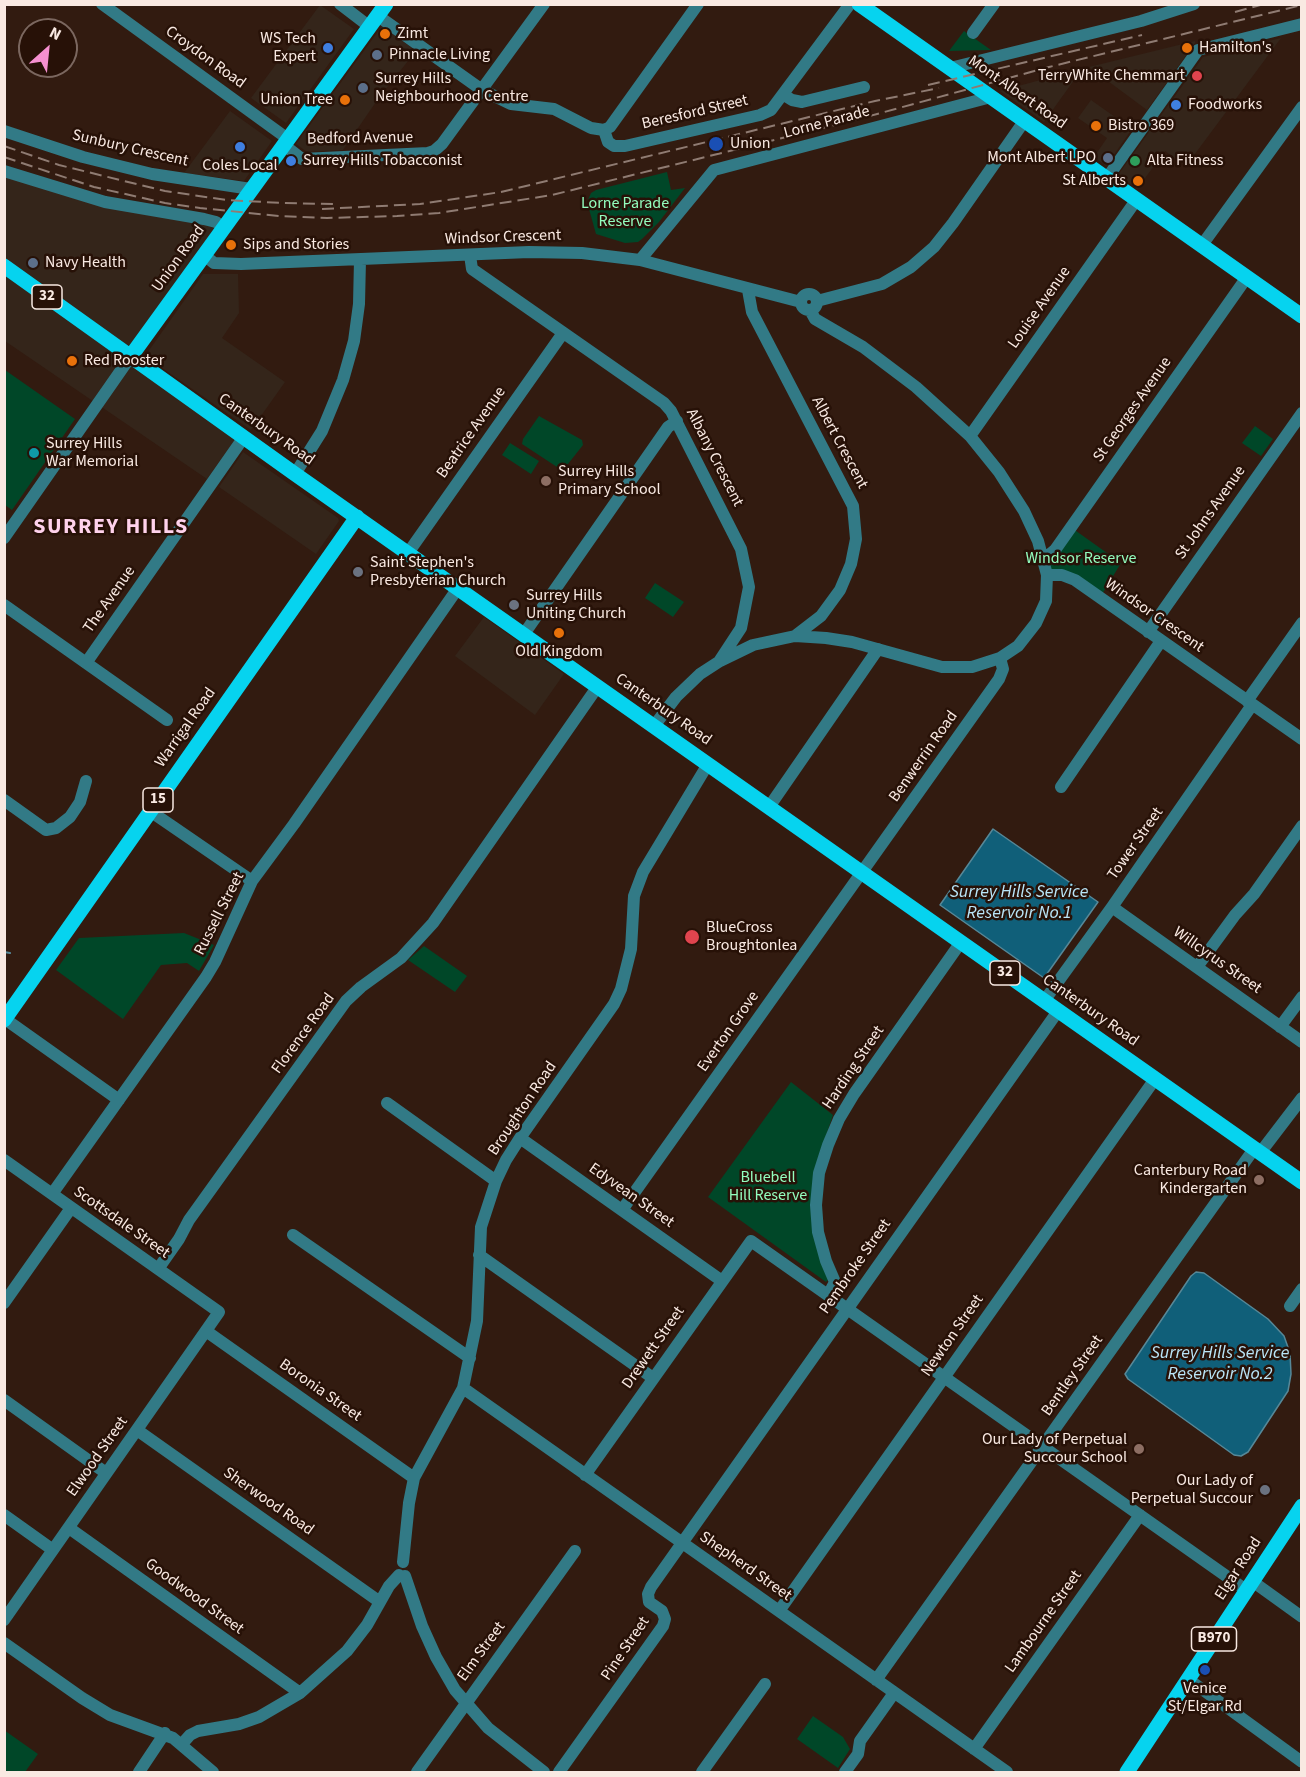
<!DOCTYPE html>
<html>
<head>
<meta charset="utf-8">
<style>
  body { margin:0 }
  #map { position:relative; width:1306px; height:1777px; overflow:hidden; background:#321b10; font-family:"Source Sans 3",sans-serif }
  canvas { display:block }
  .frame { position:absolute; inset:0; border:6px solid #f9e9e2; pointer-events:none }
  .north { position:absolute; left:18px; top:18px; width:60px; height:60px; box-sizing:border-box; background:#271107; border:2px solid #7b675f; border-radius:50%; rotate:27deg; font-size:16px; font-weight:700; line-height:24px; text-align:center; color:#f9e9e2 }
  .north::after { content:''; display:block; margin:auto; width:21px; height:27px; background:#f690d0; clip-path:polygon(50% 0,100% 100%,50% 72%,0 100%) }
</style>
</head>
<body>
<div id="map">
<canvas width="1306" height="1777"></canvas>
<div class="frame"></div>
<div class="north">N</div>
</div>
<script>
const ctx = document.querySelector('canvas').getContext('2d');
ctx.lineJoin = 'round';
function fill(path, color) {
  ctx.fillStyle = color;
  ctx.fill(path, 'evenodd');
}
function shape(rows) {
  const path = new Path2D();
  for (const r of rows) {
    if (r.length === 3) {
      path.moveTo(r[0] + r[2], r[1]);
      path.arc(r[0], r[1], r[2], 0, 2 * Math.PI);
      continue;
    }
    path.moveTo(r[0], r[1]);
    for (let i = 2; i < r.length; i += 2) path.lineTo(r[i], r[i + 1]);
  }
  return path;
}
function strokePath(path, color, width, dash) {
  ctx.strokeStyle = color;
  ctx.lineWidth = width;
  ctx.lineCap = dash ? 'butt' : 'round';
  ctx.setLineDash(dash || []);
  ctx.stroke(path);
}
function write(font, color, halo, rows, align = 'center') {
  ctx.font = font + ' "Source Sans 3",sans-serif';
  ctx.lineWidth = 5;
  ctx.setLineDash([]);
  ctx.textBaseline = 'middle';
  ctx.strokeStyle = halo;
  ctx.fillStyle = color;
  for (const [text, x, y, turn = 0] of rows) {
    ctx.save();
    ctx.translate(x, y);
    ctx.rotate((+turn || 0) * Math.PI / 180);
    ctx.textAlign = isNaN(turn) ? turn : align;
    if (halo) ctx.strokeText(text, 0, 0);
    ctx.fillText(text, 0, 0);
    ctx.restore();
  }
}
const commercial = shape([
  [320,5,354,29,286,123,251,98],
  [382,26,416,51,380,96,343,150,307,152,296,144],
  [1281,38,1186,166,1165,151,1137,189,1118,175,1203,57],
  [1195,41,1195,43,1147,110,1089,67],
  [1082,69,1044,122,1000,91,1066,73],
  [1091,100,1132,129,1106,166,1094,157,1107,138,1078,118],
  [230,111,272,141,244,181,184,173],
  [4,172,224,228,131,356,239,434,207,479,5,341],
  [203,274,238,274,239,313,222,338,285,382,251,430,145,356],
  [243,452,338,518,339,521,316,554,219,487],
  [484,617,564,674,535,715,455,656]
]);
const green = shape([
  [964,31,991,50,949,51],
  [667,172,671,190,685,188,659,222,642,239,638,242,625,243,596,234,587,202,591,193,596,190],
  [5,370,75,419,12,510,5,505],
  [539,416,582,440,583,445,568,464,557,467,522,444,523,439],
  [1255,426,1273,439,1261,456,1242,443],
  [510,443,539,461,531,474,502,455],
  [1072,528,1121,563,1101,596,1048,573,1046,559],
  [655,583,684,602,673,617,645,598],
  [184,933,214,945,199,971,187,963,161,965,123,1019,56,970,79,938],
  [424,946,467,976,455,992,408,960],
  [791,1082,833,1115,813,1174,828,1280,826,1282,708,1197],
  [813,1716,843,1737,850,1749,838,1768,797,1739],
  [4,1730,38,1754,25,1772,5,1772]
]);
const water = shape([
  [993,829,1098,902,1044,978,940,905,993,829],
  [1196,1272,1204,1273,1268,1319,1284,1336,1290,1353,1291,1374,1288,1391,1248,1452,1241,1456,1234,1455,1128,1379,1125,1374,1191,1276,1196,1272]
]);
const stream = shape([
  [4,952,10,953]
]);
const minor = shape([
  [102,4,288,139],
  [340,4,370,27],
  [378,16,482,90,511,104,554,109,591,128,604,130],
  [973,33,994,4],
  [950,68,1141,21,1194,4],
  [784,95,792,100,802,102,864,87],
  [604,130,608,142,614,146,625,146,760,115,771,110,850,4],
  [604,130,610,127,698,4],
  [4,131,83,157,152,174,251,189],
  [284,145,302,159,428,153,434,151,442,144,544,4],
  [4,171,105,202,204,219,216,222,224,228],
  [1107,178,1198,50,1302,24],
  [1202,245,1302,107],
  [204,255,214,263,241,264,529,252,582,253,640,260,801,302],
  [470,255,472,269,664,403,671,411,741,549,749,587,741,628,720,660],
  [640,260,714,170,991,97],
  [748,290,752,312,853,506,856,539,851,564,840,590,821,616,795,636],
  [809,302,8],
  [817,301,882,284,911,267,934,247,953,223,1025,120],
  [970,436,1137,199],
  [295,474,322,431,343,380,354,341,359,304,360,260],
  [4,538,131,356],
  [408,553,563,333],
  [1044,559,1055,550,1247,277],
  [1047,575,1062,575,1075,580,1302,739],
  [4,605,167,720],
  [1148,632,1302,413],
  [524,634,668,427,677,421],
  [86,663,244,437],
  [1247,701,1302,623],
  [654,726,676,697,700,674,720,661,753,645,795,636,826,638,852,642,942,667,972,667,1000,658,1018,646,1036,623,1046,601,1047,575,1038,541,1024,511,999,472,970,436,916,387,863,347,815,319,810,310],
  [1061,787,1161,641],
  [4,800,46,830,56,828,70,817,80,802,86,781],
  [769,807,878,649],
  [150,811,252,881],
  [1112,907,1302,1042],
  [1197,967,1235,915,1254,894,1302,826],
  [1044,1001,1112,907,1252,705],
  [5,1019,119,1100],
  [1280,1027,1302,997],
  [387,1103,496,1181],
  [520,1138,722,1281],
  [1260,1153,1302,1098],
  [4,1160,219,1312,4,1620],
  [52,1194,206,977,215,962,252,881,294,824,458,588],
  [622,1210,999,679,1003,669,1000,658],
  [293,1235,470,1358],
  [479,1255,653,1378],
  [158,1269,179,1239,189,1220,346,1001,361,987,401,958,433,923,598,686],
  [828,1295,835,1282,826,1261,818,1232,816,1205,819,1173,828,1145,839,1119,854,1094,961,942],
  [4,1303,71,1208],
  [1290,1306,1302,1289],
  [206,1331,414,1478],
  [463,1388,1007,1772],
  [4,1400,106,1473],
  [137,1430,380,1602],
  [585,1475,751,1241,1246,1590],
  [4,1515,53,1550],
  [69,1528,300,1693],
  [403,1562,409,1503,414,1478,463,1388,477,1321,481,1227,496,1181,506,1160,520,1138,614,1004,621,989,631,949,634,896,643,872,708,764],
  [405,1576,422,1626,436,1657,455,1690,488,1728,544,1772],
  [1252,1581,1302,1617],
  [779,1611,1155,1079],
  [4,1643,82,1698,110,1715,173,1738,213,1772],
  [1188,1679,1302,1762],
  [876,1680,1254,1149],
  [182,1744,190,1735,198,1731,239,1724,259,1717,300,1693,347,1651,367,1625,389,1586,399,1575],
  [974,1749,1140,1515],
  [139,1772,165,1733],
  [417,1772,575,1551],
  [559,1772,663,1626,665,1619,662,1611,649,1602,648,1594,651,1587,1058,1011],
  [702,1772,765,1684],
  [845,1772,858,1754,860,1741,894,1693]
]);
const major = shape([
  [859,4,1302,316],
  [4,266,295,474,1302,1182],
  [131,356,386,4],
  [4,1020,357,517],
  [1127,1772,1302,1506]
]);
const rail = shape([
  [1235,12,1264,4],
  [928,85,1142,35],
  [4,146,59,165,165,191,226,200,283,203,333,204],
  [4,157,94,187,165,203,200,208,279,216,327,218,397,216,439,213,552,195,855,120,1049,67,1302,5],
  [322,209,420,204,501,192,875,101,939,88]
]);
const markers = [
  [385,34,6,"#e8710a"],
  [328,48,6,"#3f7fe0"],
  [1187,48,6,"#e8710a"],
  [377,55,6,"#5c6f8a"],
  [1197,76,6,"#e0444e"],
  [363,88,6,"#5c6f8a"],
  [345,100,6,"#e8710a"],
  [1176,105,6,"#3f7fe0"],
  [1096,126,6,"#e8710a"],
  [716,144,8,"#1a4fb4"],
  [240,147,6,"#3f7fe0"],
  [1108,158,6,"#5c6f8a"],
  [291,161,6,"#3f7fe0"],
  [1135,161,6,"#2e9e5b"],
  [1138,181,6,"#e8710a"],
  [231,245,6,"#e8710a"],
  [33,263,6,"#5c6f8a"],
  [72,361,6,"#e8710a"],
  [34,453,6,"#0f9aa8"],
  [546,481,6,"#8d6e63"],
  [358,572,6,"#6b7280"],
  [514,605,6,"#6b7280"],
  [559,633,6,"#e8710a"],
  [692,937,8,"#e0444e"],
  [1259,1180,6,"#8d6e63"],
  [1139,1449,6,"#8d6e63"],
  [1265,1490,6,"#6b7280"],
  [1205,1670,6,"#1a4fb4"]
];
const shields = [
  [47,297,30],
  [158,800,30],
  [1005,973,30],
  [1214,1639,45]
];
const shieldNames = [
  ["32",47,297],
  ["15",158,800],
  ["32",1005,973],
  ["B970",1214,1639]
];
const poiNames = [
  ["Zimt",397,34],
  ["WS Tech",316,39,"right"],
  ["Expert",316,57,"right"],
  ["Hamilton's",1199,48],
  ["Pinnacle Living",389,55],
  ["TerryWhite Chemmart",1185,76,"right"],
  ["Surrey Hills",375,79],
  ["Neighbourhood Centre",375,97],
  ["Union Tree",333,100,"right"],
  ["Foodworks",1188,105],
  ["Bistro 369",1108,126],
  ["Union",730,144],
  ["Mont Albert LPO",1096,158,"right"],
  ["Surrey Hills Tobacconist",303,161],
  ["Alta Fitness",1147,161],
  ["Coles Local",240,166,"center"],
  ["St Alberts",1126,181,"right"],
  ["Sips and Stories",243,245],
  ["Navy Health",45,263],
  ["Red Rooster",84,361],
  ["Surrey Hills",46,444],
  ["War Memorial",46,462],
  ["Surrey Hills",558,472],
  ["Primary School",558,490],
  ["Saint Stephen's",370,563],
  ["Presbyterian Church",370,581],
  ["Surrey Hills",526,596],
  ["Uniting Church",526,614],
  ["Old Kingdom",559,652,"center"],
  ["BlueCross",706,928],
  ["Broughtonlea",706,946],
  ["Canterbury Road",1247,1171,"right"],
  ["Kindergarten",1247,1189,"right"],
  ["Our Lady of Perpetual",1127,1440,"right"],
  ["Succour School",1127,1458,"right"],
  ["Our Lady of",1253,1481,"right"],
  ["Perpetual Succour",1253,1499,"right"],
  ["Venice",1205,1689,"center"],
  ["St/Elgar Rd",1205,1707,"center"]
];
const streetNames = [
  ["Croydon Road",205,58,36],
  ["Mont Albert Road",1017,93,35],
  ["Beresford Street",695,113,-13],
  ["Lorne Parade",827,123,-15],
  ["Bedford Avenue",360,139,-1],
  ["Sunbury Crescent",130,149,13],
  ["Windsor Crescent",503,238,-2],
  ["Union Road",179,259,-54],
  ["Louise Avenue",1040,308,-55],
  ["St Georges Avenue",1133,410,-55],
  ["Canterbury Road",266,430,35],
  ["Beatrice Avenue",472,433,-55],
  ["Albert Crescent",839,443,62],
  ["Albany Crescent",714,458,63],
  ["St Johns Avenue",1211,513,-55],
  ["The Avenue",110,600,-55],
  ["Windsor Crescent",1154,616,35],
  ["Canterbury Road",663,710,35],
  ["Warrigal Road",186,728,-55],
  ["Benwerrin Road",924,757,-55],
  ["Tower Street",1136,844,-55],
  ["Russell Street",220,914,-63],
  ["Willcyrus Street",1217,961,35],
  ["Canterbury Road",1090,1011,35],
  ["Everton Grove",729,1032,-55],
  ["Florence Road",304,1034,-54],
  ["Harding Street",854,1068,-56],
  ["Broughton Road",523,1109,-56],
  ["Edyvean Street",631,1196,35],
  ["Scottsdale Street",121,1223,35],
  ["Pembroke Street",856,1267,-55],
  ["Newton Street",953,1336,-55],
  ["Drewett Street",654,1348,-55],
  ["Bentley Street",1073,1376,-55],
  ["Boronia Street",320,1391,35],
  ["Elwood Street",98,1457,-55],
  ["Sherwood Road",268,1502,35],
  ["Shepherd Street",745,1567,35],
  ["Elgar Road",1239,1569,-57],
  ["Goodwood Street",194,1597,36],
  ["Lambourne Street",1044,1622,-55],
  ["Pine Street",626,1649,-56],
  ["Elm Street",482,1652,-54]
];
const parkNames = [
  ["Lorne Parade",625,204],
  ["Reserve",625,222],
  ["Windsor Reserve",1081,559],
  ["Bluebell",768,1178],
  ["Hill Reserve",768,1196]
];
const waterNames = [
  ["Surrey Hills Service",1019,893],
  ["Reservoir No.1",1019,914],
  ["Surrey Hills Service",1220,1354],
  ["Reservoir No.2",1220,1375]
];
const districtNames = [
  ["SURREY HILLS",111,528]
];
fill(commercial, '#34251a');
fill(green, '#004728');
fill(water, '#105f79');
strokePath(water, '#568898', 1.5);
strokePath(stream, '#568898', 2);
strokePath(minor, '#327a86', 12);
strokePath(major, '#06d3ef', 15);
strokePath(rail, '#8f7b72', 2, [12, 6]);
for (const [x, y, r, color] of markers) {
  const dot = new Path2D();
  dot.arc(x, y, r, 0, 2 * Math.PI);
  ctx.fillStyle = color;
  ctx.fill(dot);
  strokePath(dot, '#271107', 2);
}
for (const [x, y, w] of shields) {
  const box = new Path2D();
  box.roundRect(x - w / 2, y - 12, w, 24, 4.5);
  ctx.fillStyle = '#271107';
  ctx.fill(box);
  strokePath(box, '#f9e9e2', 1.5);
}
write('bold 15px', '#f9e9e2', null, shieldNames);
write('16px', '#f9e9e2', '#271107', poiNames, 'left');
write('16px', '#f9e9e2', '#271107', streetNames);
write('16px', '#93fdbe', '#271107', parkNames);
write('italic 18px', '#b9e5f8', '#271107', waterNames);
ctx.letterSpacing = '1.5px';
write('bold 22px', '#ffd2ec', '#271107', districtNames);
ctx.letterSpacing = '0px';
</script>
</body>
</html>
